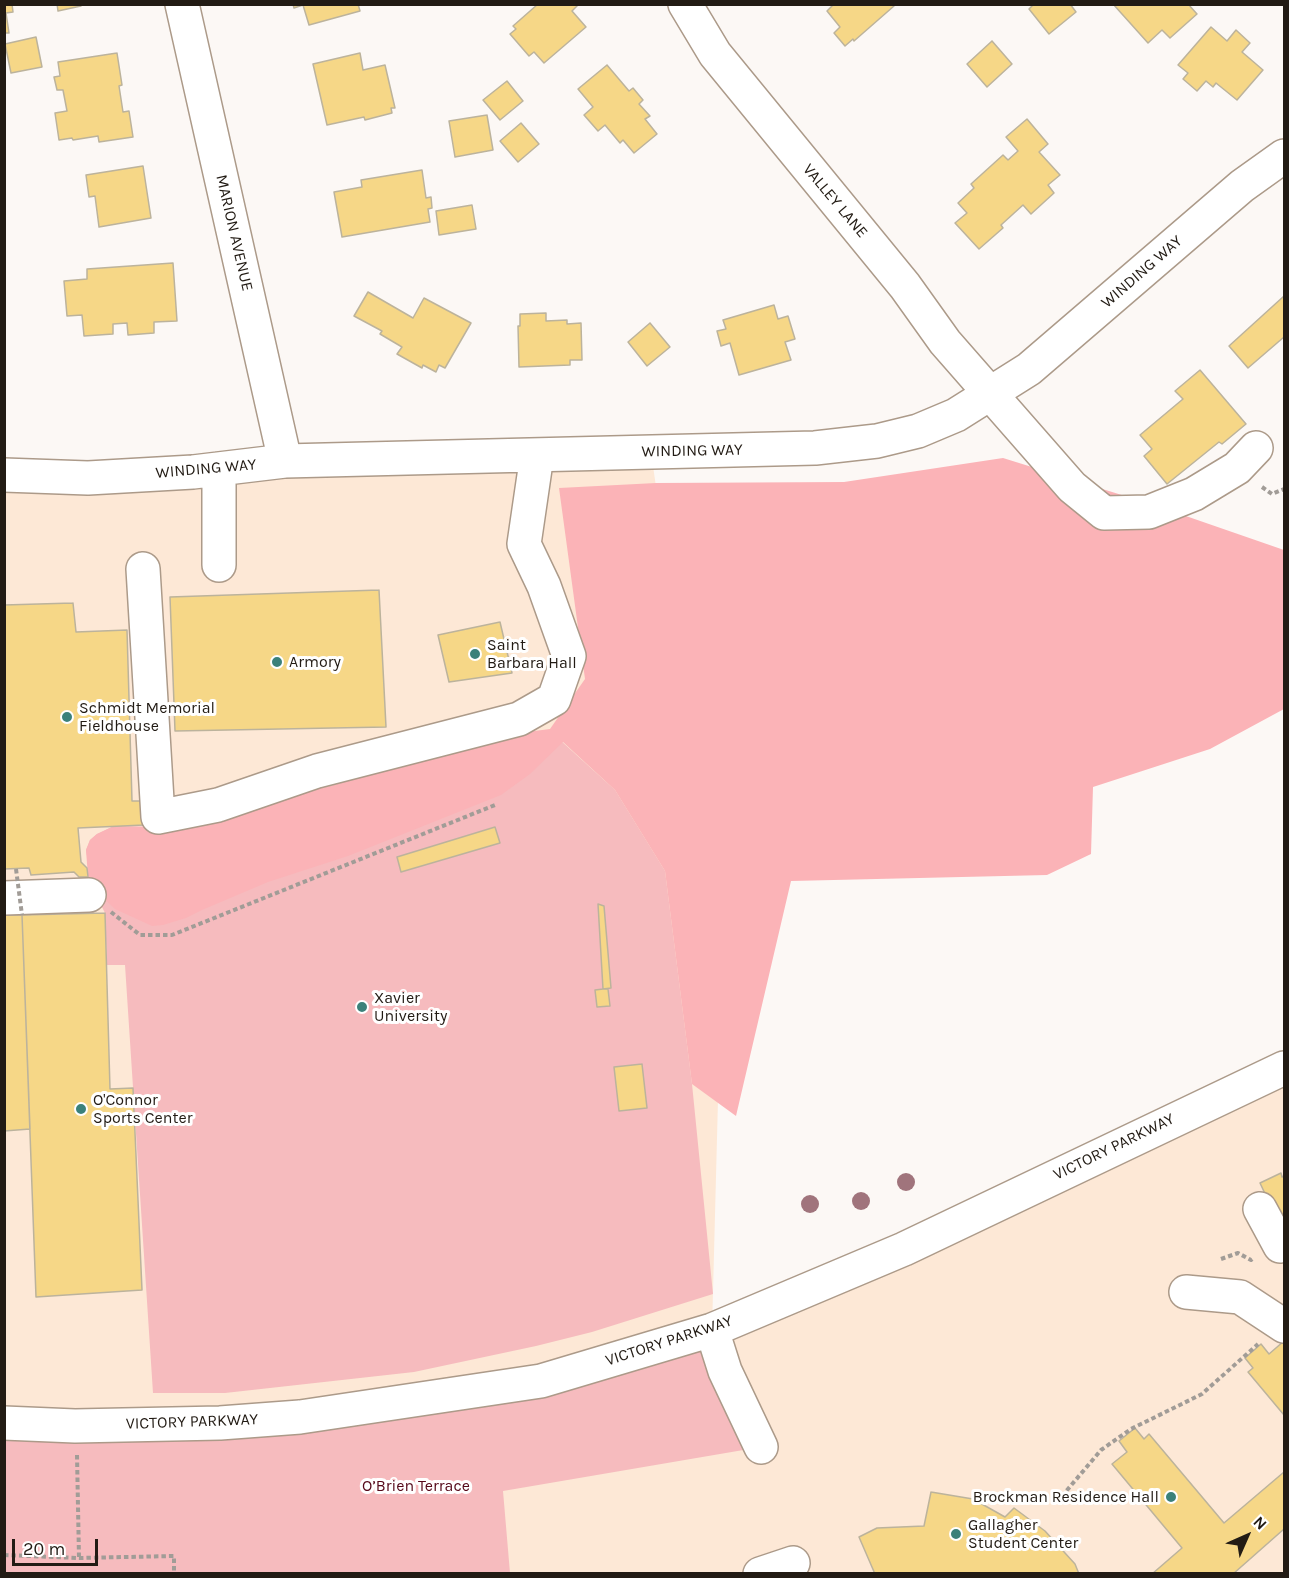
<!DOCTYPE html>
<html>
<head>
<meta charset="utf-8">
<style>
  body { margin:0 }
  #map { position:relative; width:1289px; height:1578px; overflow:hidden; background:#fcf8f5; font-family:Karla,sans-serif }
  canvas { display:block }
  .frame { position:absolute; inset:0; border:6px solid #221b14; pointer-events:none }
  .north { position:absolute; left:1217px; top:1506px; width:60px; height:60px; -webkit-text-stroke:4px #fff; paint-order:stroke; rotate:45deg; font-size:16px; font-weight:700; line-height:24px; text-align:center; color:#221b14 }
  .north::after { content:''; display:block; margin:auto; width:21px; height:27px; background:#221b14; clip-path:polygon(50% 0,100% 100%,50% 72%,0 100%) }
  .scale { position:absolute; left:12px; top:1539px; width:86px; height:27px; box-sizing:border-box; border:3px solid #221b14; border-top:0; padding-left:8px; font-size:18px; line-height:21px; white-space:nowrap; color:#221b14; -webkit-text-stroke:4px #fff; paint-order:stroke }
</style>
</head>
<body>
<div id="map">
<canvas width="1289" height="1578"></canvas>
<div class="frame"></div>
<div class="north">N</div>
<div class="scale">20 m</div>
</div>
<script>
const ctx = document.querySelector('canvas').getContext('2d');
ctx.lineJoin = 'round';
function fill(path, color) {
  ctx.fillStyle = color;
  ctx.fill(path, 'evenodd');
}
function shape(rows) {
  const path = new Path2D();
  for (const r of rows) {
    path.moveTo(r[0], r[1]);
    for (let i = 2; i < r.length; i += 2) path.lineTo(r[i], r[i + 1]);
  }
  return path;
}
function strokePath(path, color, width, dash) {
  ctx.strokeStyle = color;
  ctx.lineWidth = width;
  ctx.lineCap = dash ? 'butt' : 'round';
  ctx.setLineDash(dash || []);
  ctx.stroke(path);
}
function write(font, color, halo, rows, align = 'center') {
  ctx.font = font + ' Karla,sans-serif';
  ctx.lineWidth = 6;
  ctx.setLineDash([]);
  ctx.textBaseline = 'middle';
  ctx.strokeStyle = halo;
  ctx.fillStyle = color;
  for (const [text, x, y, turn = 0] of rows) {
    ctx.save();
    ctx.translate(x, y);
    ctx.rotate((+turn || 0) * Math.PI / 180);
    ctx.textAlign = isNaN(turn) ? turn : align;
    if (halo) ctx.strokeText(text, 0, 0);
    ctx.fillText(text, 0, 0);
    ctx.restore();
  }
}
const built = shape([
  [651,452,722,946,712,1330,1284,1069,1284,1573,5,1574,5,475]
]);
const green = shape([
  [549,730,615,790,665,871,692,1084,713,1294,592,1332,536,1346,414,1372,225,1393,153,1393,125,965,107,965,105,913,92,887,86,850,90,840,97,834,114,826,152,827,331,786],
  [712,1330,761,1447,503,1491,510,1573,5,1574,5,1423,300,1417]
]);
const forest = shape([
  [1003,458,1157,506,1284,550,1284,709,1210,749,1093,787,1091,854,1047,875,791,881,736,1116,692,1084,665,871,615,790,563,742,530,774,501,795,348,856,268,882,202,910,186,918,163,925,152,926,115,909,92,887,88,877,86,850,90,840,97,834,114,826,152,827,331,786,426,756,495,736,550,729,585,679,559,488,656,483,844,482]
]);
const building = shape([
  [4,4,12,4,13,12,6,13,9,33,4,33,4,4],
  [57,4,81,4,81,6,58,11,57,4],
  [293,4,358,4,360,11,309,25,303,5,294,8,293,4],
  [538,4,579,4,572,11,586,27,544,63,534,52,529,56,510,34,516,29,513,26,538,4],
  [834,4,893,4,894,6,854,41,853,39,845,46,834,33,840,27,827,11,834,4],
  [1034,4,1070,4,1076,12,1049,34,1029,9,1034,4],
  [1113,4,1188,4,1197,14,1170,38,1162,30,1148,43,1113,4],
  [1211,27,1227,41,1236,30,1250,43,1242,52,1263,70,1237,100,1216,83,1213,87,1206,81,1197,91,1183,79,1188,73,1178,65,1211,27],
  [36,37,42,67,11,73,5,44,36,37],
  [992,41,1012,64,987,87,967,64,992,41],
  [117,53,122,85,119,86,123,112,129,111,133,137,99,142,98,136,73,140,72,138,59,140,55,113,67,111,63,90,57,90,54,77,60,76,58,62,117,53],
  [360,53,363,70,385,65,395,108,391,108,392,113,365,120,364,117,327,125,313,64,360,53],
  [607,65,629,91,633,88,643,100,639,104,650,116,645,119,657,134,634,153,623,140,620,143,605,125,598,131,584,115,593,107,578,89,607,65],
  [507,81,523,101,500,120,483,100,507,81],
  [487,115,493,150,455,157,449,121,487,115],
  [1027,119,1048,144,1039,152,1060,175,1048,185,1054,193,1031,214,1023,205,1001,225,1003,228,979,249,955,223,967,213,958,203,974,188,971,184,1003,155,1008,160,1018,151,1006,137,1027,119],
  [521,123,539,144,518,162,500,141,521,123],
  [143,166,151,218,99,227,95,196,89,197,86,175,143,166],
  [422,170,426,198,431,197,432,208,428,209,430,222,342,237,334,192,362,187,361,180,422,170],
  [472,205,476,229,439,235,436,211,472,205],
  [173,263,177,321,154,322,154,333,128,335,127,323,113,324,113,334,84,336,82,315,67,316,64,281,87,279,87,269,173,263],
  [368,292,413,318,424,298,471,323,445,368,439,365,436,372,423,365,422,368,397,354,402,347,380,334,382,331,354,316,368,292],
  [1284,296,1284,337,1248,368,1229,346,1284,296],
  [774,305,778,319,788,316,795,339,785,342,791,360,739,375,730,343,721,346,717,331,726,329,723,320,774,305],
  [546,313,546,321,567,320,567,324,581,323,582,360,570,360,570,365,519,367,518,326,520,326,520,314,546,313],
  [650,323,670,347,647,366,628,342,650,323],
  [1200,370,1246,424,1222,444,1219,442,1167,484,1144,456,1152,449,1140,435,1183,399,1175,391,1200,370],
  [379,590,386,727,175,731,170,597,379,590],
  [73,603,76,632,127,630,132,801,141,801,144,825,78,828,81,862,87,868,88,877,79,877,74,872,31,875,29,868,4,869,4,605,73,603],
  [500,622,512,673,449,682,438,635,500,622],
  [495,827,500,843,401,872,397,857,495,827],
  [598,904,604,906,611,988,603,989,598,904],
  [105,913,110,1089,133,1088,142,1290,36,1297,22,915,105,913],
  [4,915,22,915,30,1129,4,1131,4,915],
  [603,989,608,989,610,1006,597,1007,595,990,603,989],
  [642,1064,647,1108,619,1111,614,1067,642,1064],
  [1281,1173,1282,1177,1284,1176,1284,1226,1281,1228,1260,1183,1281,1173],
  [1284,1341,1284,1415,1248,1372,1253,1368,1245,1358,1261,1344,1269,1354,1284,1341],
  [1135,1428,1144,1439,1149,1434,1224,1523,1284,1472,1284,1529,1233,1574,1152,1574,1182,1548,1112,1464,1127,1452,1119,1441,1135,1428],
  [931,1492,973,1499,1005,1517,1014,1508,1045,1531,1075,1564,1079,1574,875,1574,859,1537,877,1528,924,1526,931,1492]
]);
const path = shape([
  [1262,487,1272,494,1284,489],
  [111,912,140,935,172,935,495,805],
  [1221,1259,1238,1253,1251,1260,1252,1259],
  [77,1455,79,1558],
  [1057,1502,1101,1450,1131,1429,1202,1394,1258,1344],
  [4,1555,79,1558,174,1556,174,1574]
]);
const minor = shape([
  [182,4,285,461],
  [685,4,715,54,905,286,945,342,1072,487,1104,513,1149,512,1194,494,1237,468,1256,448],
  [4,475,88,478,193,472,285,461,815,448,877,441,918,431,956,415,1029,369,1242,186,1284,156],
  [219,565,219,469],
  [143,569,158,817,218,805,317,771,519,719,554,699,569,656,544,586,524,544,537,455],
  [4,898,89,895],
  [1260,1209,1280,1246],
  [1186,1292,1240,1297,1284,1326],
  [712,1330,725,1371,761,1447],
  [4,1423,75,1426,220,1423,300,1417,541,1381,712,1330,904,1249,1284,1068],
  [760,1574,793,1563]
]);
const pathBridge = shape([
  [16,869,22,915]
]);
const trees = [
  [906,1182],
  [861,1201],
  [810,1204]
];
const markers = [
  [475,654,6,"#3b817a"],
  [277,662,6,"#3b817a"],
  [67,717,6,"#3b817a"],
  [362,1007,6,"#3b817a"],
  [81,1109,6,"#3b817a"],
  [1171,1497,6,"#3b817a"],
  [956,1534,6,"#3b817a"]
];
const streetNames = [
  ["VALLEY LANE",835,201,50],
  ["MARION AVENUE",234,233,77],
  ["WINDING WAY",1142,272,-41],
  ["WINDING WAY",692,451,-1],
  ["WINDING WAY",206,469,-5],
  ["VICTORY PARKWAY",1114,1147,-26],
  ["VICTORY PARKWAY",669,1341,-18],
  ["VICTORY PARKWAY",192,1422,-2]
];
const poiNames = [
  ["Saint",487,645],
  ["Barbara Hall",487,663],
  ["Armory",289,662],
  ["Schmidt Memorial",79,708],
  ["Fieldhouse",79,726],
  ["Xavier",374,998],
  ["University",374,1016],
  ["O'Connor",93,1100],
  ["Sports Center",93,1118],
  ["Brockman Residence Hall",1159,1497,"right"],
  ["Gallagher",968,1525],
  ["Student Center",968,1543]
];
const parkNames = [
  ["O’Brien Terrace",416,1486]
];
fill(built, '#fde8d6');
fill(green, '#f6bbbe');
fill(forest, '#fbb3b7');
fill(building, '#f6d787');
strokePath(building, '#bcb39c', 1.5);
strokePath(minor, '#ac9a89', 36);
strokePath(path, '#a19c97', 4, [4.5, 3]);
strokePath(minor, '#fff', 33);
strokePath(pathBridge, '#a19c97', 4, [4.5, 3]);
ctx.fillStyle = '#a0747c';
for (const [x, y] of trees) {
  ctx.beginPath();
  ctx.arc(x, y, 9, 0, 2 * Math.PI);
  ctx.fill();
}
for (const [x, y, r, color] of markers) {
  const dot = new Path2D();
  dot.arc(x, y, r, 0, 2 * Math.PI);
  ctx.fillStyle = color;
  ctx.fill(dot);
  strokePath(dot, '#fff', 2);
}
write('16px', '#221b14', '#fff', streetNames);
write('16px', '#221b14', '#fff', poiNames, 'left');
write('16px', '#550819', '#fff', parkNames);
</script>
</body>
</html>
